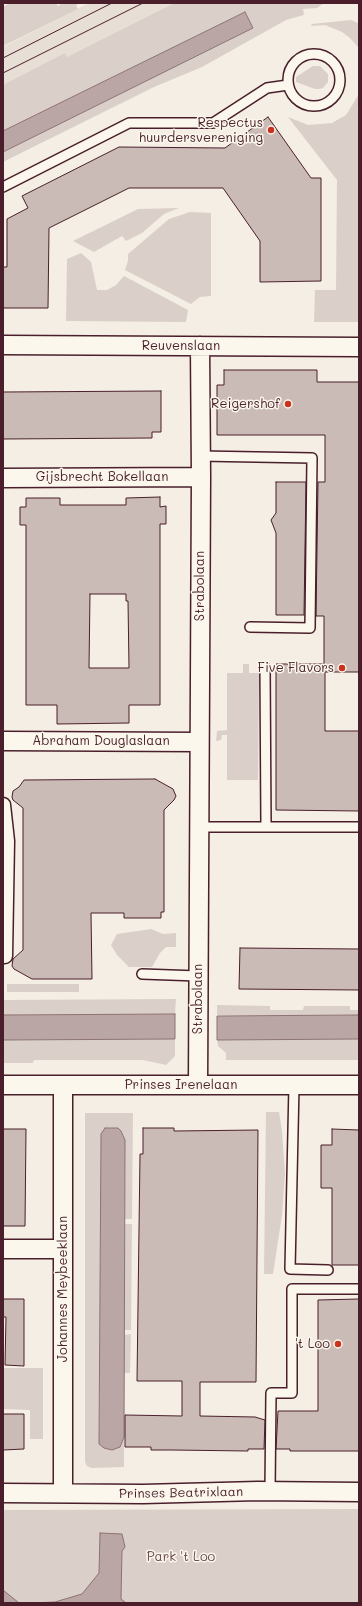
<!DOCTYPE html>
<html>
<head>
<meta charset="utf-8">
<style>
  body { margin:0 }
  #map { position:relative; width:362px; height:1606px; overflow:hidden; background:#f4eee4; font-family:Mali,sans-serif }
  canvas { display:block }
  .frame { position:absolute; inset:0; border:4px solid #4a1f2b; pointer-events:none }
</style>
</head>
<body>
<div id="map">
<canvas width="362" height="1606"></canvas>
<div class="frame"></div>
</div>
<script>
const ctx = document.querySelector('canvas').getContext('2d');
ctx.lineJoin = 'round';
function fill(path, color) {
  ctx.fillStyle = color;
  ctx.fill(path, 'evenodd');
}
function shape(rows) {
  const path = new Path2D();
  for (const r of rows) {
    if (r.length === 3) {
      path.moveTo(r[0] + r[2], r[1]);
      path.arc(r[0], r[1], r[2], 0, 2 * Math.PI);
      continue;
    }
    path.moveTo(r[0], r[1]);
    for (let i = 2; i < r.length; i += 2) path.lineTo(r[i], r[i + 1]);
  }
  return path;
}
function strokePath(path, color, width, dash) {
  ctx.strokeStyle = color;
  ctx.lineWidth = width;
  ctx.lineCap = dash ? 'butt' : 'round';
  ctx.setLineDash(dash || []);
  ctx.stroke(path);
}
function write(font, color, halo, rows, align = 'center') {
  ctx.font = font + ' Mali,sans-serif';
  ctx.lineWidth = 3;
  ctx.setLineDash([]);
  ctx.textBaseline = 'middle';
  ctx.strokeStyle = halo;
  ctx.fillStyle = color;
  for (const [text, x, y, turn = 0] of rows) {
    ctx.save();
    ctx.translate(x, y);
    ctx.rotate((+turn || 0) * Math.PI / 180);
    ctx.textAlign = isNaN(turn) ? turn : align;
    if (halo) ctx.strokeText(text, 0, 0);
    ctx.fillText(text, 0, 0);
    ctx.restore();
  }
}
const built = shape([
  [89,3,174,3,67,57,3,91,3,47]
]);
const green = shape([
  [10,3,56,3,58,6,60,5,60,3,80,3,76,5,78,9,3,46,3,7],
  [174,3,324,3,317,8,303,9,304,15,286,20,202,67,154,87,3,162,3,152,253,28,245,12,3,131,3,85,65,53,67,57],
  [351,20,358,23,359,48,350,38,342,32,325,25,311,26,312,24],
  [313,66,320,66,328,74,328,82,323,88,319,89,315,89,296,82,296,77],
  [359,94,359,322,314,322,315,290,336,290,337,180,288,117,308,125,332,123,346,115],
  [179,208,164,214,142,233,126,241,122,236,94,252,73,241,138,209],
  [190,212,211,213,211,296,200,297,191,304,125,270,128,261,128,254,169,219],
  [81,253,91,262,97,290,107,290,116,285,124,276,188,310,186,322,66,321,67,259],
  [243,664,249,664,249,673,259,673,258,780,227,780,227,735,222,735,221,740,216,741,217,731,227,730,227,673,243,673],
  [151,929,163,934,176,933,176,947,166,947,160,953,152,967,129,967,117,955,111,945,117,934],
  [7,984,79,984,79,992,7,992],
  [176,999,175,1014,3,1015,3,1000],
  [217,1005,270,1006,270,1010,303,1010,304,1006,350,1006,350,1010,359,1010,359,1015,217,1015],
  [175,1039,175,1056,166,1065,143,1060,34,1060,33,1063,3,1063,3,1040],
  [359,1039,359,1060,226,1060,226,1053,218,1046,217,1040],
  [266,1112,279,1112,282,1131,285,1173,282,1215,273,1274,264,1274],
  [85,1113,133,1113,132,1219,125,1219,125,1140,121,1131,101,1134,99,1444,120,1447,124,1437,124,1467,91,1468,87,1466,85,1462],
  [125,1224,132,1224,131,1330,124,1330],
  [3,1319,4,1319,3,1368,43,1368,43,1439,30,1439,30,1410,3,1409],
  [131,1334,130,1373,124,1373,124,1335],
  [359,1509,359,1603,3,1603,3,1510]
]);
const water = shape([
  [245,12,253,28,3,152,3,131,245,12],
  [175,1014,175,1039,3,1040,3,1015,175,1014],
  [359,1015,359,1039,217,1040,217,1016,359,1015],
  [105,1128,118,1128,121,1131,125,1140,124,1437,120,1447,112,1450,104,1448,99,1444,101,1134,105,1128],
  [100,1533,122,1534,125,1547,122,1551,121,1599,126,1603,31,1603,55,1602,82,1594,99,1573,100,1533],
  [3,1590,19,1603,3,1603,3,1590]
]);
const building = shape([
  [268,117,311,178,321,178,321,281,260,282,260,241,223,188,129,188,49,228,48,308,3,308,3,267,7,267,7,219,28,208,22,196,119,147,225,148,268,117],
  [224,370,317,370,317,382,359,382,359,672,325,672,325,731,359,731,359,811,276,810,276,664,324,664,324,616,316,616,318,482,325,482,325,435,217,435,217,385,224,385,224,370],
  [161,391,161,432,152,432,152,438,3,439,3,392,161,391],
  [276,482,306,482,304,615,276,615,276,533,271,520,276,513,276,482],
  [160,497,160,507,166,506,166,524,160,524,160,705,129,705,129,723,57,724,57,705,26,705,26,525,20,525,20,507,26,507,26,498,60,498,60,505,126,505,126,498,160,497],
  [90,594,126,594,126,601,128,601,129,668,89,668,90,594],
  [155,779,173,789,176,796,174,800,164,810,164,912,161,912,161,918,124,918,124,913,91,913,92,979,32,979,14,969,12,966,13,959,23,950,23,808,13,800,12,797,13,791,19,787,24,780,155,779],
  [240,948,359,949,359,990,239,989,240,948],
  [143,1128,174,1128,174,1131,258,1130,256,1382,200,1382,200,1416,255,1417,265,1420,264,1449,248,1449,248,1451,172,1450,151,1450,151,1447,125,1447,125,1415,182,1416,182,1381,137,1381,140,1154,143,1154,143,1128],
  [3,1129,26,1129,25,1226,3,1226,3,1129],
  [332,1129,359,1130,359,1265,332,1265,332,1188,321,1188,321,1145,332,1145,332,1129],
  [3,1299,24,1299,24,1366,5,1365,6,1317,3,1317,3,1299],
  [359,1299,359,1451,290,1451,290,1449,276,1449,278,1411,318,1411,318,1300,359,1299],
  [3,1414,24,1414,24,1449,3,1450,3,1414]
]);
const service = shape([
  [314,80,26],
  [3,187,129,123,213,123,267,88,288,85],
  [200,456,312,458,310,628,250,627],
  [265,667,266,827],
  [199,827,359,827],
  [142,974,198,976],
  [294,1085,290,1269,328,1270],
  [270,1491,271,1393,292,1393,292,1289,359,1289]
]);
const pedestrian = shape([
  [3,805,7,841,5,956]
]);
const minor = shape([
  [3,345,359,347],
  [3,478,201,477],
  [3,741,199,742],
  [3,1085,359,1085],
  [198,1085,201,477,200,346],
  [3,1249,63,1249],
  [3,1493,143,1494,258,1491,359,1492],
  [63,1493,63,1085]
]);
const tram = shape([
  [3,58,112,3],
  [3,73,143,3]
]);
const markers = [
  [271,130,4,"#c8321e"],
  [288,404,4,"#c8321e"],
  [342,668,4,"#c8321e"],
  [338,1344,4,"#c8321e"]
];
const poiNames = [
  ["Respectus",263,123],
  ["huurdersvereniging",263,138],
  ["Reigershof",280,404],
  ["Five Flavors",334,668],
  ["'t Loo",330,1344]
];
const streetNames = [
  ["Reuvenslaan",181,346],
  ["Gijsbrecht Bokellaan",102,477],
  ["Strabolaan",200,586,-90],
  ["Abraham Douglaslaan",101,741],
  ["Strabolaan",198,999,-90],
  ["Prinses Irenelaan",181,1085],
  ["Johannes Meybeeklaan",63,1289,-90],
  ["Prinses Beatrixlaan",181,1493,-1]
];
const parkNames = [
  ["Park 't Loo",181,1557]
];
fill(built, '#e7dfd6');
fill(green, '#dbd0c9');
fill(water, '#baa7a5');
strokePath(water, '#8d7174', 1);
fill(building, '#cabbb6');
strokePath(building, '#4a1f2b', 1);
strokePath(service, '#4a1f2b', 12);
strokePath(pedestrian, '#4a1f2b', 17);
strokePath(minor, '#4a1f2b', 21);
strokePath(service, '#fbf7ec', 9);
strokePath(pedestrian, '#fbf7ec', 14);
strokePath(minor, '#fbf7ec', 18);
strokePath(tram, '#4a1f2b', 1);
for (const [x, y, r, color] of markers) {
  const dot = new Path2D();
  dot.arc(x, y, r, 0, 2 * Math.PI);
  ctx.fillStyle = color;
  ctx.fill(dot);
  strokePath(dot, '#fbf7ec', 1.5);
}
write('13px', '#4a1f2b', '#fbf7ec', poiNames, 'right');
write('13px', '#4a1f2b', '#fbf7ec', streetNames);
write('13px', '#6e4b52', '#fbf7ec', parkNames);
</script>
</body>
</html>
